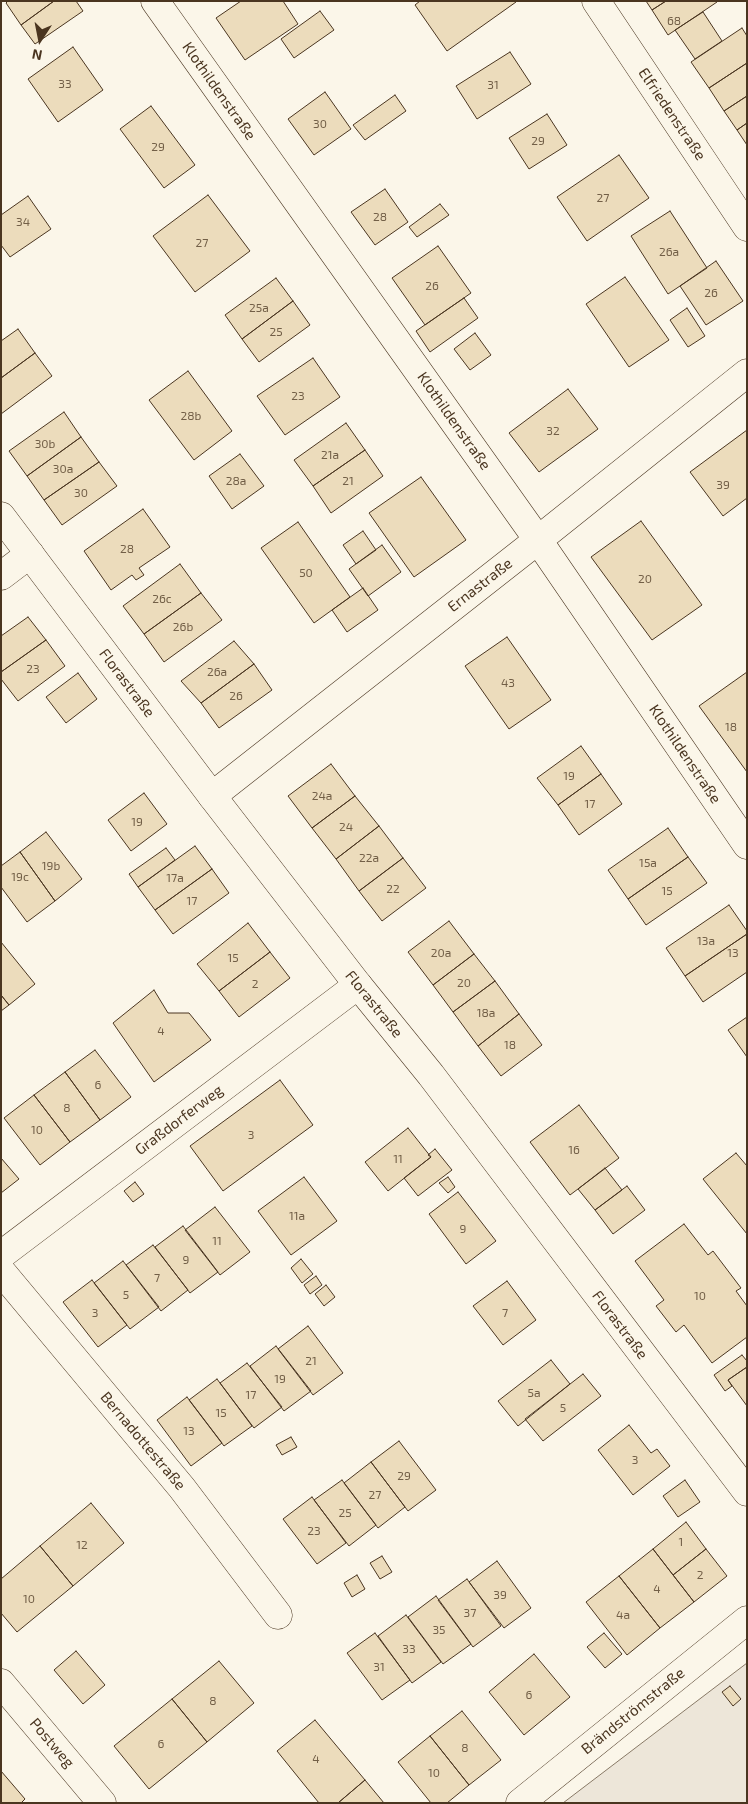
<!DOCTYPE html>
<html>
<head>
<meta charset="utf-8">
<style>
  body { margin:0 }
  #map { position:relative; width:748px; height:1804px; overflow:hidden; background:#fbf6e9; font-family:"Exo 2",sans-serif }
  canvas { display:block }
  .frame { position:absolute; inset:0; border:2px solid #4a3520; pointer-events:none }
  .north { position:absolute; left:15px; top:15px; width:50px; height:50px; -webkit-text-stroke:4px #fbf6e9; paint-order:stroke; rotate:191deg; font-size:14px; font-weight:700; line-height:20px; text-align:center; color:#4a3520 }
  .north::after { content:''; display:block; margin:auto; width:18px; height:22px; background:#4a3520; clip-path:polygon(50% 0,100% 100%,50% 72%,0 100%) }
</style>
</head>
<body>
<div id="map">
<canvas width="748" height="1804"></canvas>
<div class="frame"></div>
<div class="north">N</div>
</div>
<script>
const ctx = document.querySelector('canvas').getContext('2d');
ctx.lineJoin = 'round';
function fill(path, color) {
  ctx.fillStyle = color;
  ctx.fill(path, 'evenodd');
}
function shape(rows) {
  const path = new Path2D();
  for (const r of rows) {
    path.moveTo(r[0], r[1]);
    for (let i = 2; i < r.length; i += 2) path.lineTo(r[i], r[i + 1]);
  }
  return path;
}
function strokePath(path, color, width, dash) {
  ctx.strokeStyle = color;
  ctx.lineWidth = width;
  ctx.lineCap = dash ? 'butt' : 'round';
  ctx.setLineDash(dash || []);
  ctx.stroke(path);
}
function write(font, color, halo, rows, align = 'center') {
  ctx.font = font + ' "Exo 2",sans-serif';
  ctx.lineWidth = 4;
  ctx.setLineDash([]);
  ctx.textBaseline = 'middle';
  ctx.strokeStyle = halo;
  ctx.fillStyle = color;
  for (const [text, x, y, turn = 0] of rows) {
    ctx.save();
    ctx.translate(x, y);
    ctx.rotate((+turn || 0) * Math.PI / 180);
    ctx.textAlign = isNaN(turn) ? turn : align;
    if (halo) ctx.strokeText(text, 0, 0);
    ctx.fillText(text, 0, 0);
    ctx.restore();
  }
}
const green = shape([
  [747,1663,747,1803,563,1803,747,1663]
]);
const building = shape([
  [8,1,54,1,21,25,6,3,8,1],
  [54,1,76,1,83,11,35,44,21,25,54,1],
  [241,1,283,1,298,24,245,60,216,18,241,1],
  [420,1,515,1,516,2,447,51,415,5,420,1],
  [646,1,666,1,652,10,646,1],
  [666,1,717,1,717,2,668,35,652,10,666,1],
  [320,11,334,30,294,58,281,39,320,11],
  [703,12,722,41,695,59,675,30,703,12],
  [742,28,747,36,747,63,709,88,691,62,742,28],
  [73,47,103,90,58,122,28,79,73,47],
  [510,52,531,84,477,119,456,86,510,52],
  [747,63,747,96,724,111,709,88,747,63],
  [325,92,351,129,314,155,288,119,325,92],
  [395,95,406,111,365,140,353,125,395,95],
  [747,96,747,123,737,130,724,111,747,96],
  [151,106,195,165,164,188,120,129,151,106],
  [547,114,567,145,529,169,509,138,547,114],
  [747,123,747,145,737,130,747,123],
  [619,155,649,198,587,241,557,197,619,155],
  [385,189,408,222,375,245,351,212,385,189],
  [208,195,250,251,195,292,153,236,208,195],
  [28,196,51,229,10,257,1,245,1,215,28,196],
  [440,204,449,215,417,237,409,227,440,204],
  [670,211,707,268,668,294,631,236,670,211],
  [438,246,471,293,425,325,392,278,438,246],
  [716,261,743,301,706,325,680,286,716,261],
  [625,277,669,340,629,367,586,304,625,277],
  [276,278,293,301,242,339,225,315,276,278],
  [464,298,478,318,430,352,416,331,464,298],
  [293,301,310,325,259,362,242,339,293,301],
  [687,308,705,336,688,347,670,320,687,308],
  [18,329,35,353,1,378,1,341,18,329],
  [475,333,491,355,470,370,454,349,475,333],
  [35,353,52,376,1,414,1,378,35,353],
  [313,358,340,397,285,435,257,396,313,358],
  [188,371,232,431,194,460,149,400,188,371],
  [568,389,598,429,539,472,509,433,568,389],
  [64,412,81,437,27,476,9,451,64,412],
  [346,423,365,450,313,486,294,460,346,423],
  [747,430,747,498,723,516,690,472,747,430],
  [81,437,99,462,44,500,27,476,81,437],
  [365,450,383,476,331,513,313,486,365,450],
  [240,454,264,486,232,509,209,476,240,454],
  [99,462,117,486,62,525,44,500,99,462],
  [421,477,466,540,414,577,369,513,421,477],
  [143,509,170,547,139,568,144,575,136,580,132,575,111,590,84,551,143,509],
  [641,521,702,605,652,640,591,557,641,521],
  [298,522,350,597,314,623,261,548,298,522],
  [363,531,376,550,356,564,343,545,363,531],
  [382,545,401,572,368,596,349,569,382,545],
  [180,564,201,593,144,634,123,606,180,564],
  [363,588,378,610,347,632,332,610,363,588],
  [201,593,222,620,164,662,144,634,201,593],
  [28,617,46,640,1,672,1,636,28,617],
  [507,637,551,700,509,729,465,666,507,637],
  [46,640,65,666,18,701,1,679,1,672,46,640],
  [234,641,254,664,201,703,181,681,234,641],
  [254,664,272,690,219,728,201,703,254,664],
  [747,672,747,772,699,706,747,672],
  [78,673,97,699,66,723,46,697,78,673],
  [581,746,601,774,558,805,537,778,581,746],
  [331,764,355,796,312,828,288,796,331,764],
  [601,774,622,804,579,835,558,805,601,774],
  [144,793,167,824,131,851,108,820,144,793],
  [355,796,379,826,336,859,312,828,355,796],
  [379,826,403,858,359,891,336,859,379,826],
  [668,828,688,857,628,899,608,870,668,828],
  [46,832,82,879,55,901,20,852,46,832],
  [195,846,212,869,155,910,138,887,195,846],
  [166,848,175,860,138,887,129,874,166,848],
  [20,852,55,901,27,922,1,887,1,866,20,852],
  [688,857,707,883,646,925,628,899,688,857],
  [403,858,426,888,382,921,359,891,403,858],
  [212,869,229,893,173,934,155,910,212,869],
  [729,905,747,931,747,934,685,976,666,948,729,905],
  [449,921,474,954,433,985,408,952,449,921],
  [248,923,270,952,219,991,197,964,248,923],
  [747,934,747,972,703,1002,685,976,747,934],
  [1,942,35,984,9,1005,1,995,1,942],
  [270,952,290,978,239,1017,219,991,270,952],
  [474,954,495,981,453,1012,433,985,474,954],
  [495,981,519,1014,478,1046,453,1012,495,981],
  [154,990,168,1013,189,1013,211,1040,154,1082,113,1023,154,990],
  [1,995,9,1005,1,1011,1,995],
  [519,1014,542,1045,501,1076,478,1046,519,1014],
  [747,1017,747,1057,728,1030,747,1017],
  [95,1050,131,1097,100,1120,65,1072,95,1050],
  [65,1072,100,1120,70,1142,34,1095,65,1072],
  [280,1080,313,1125,223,1191,190,1146,280,1080],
  [34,1095,70,1142,40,1165,4,1118,34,1095],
  [579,1105,619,1158,570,1195,530,1142,579,1105],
  [408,1128,431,1157,388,1191,365,1162,408,1128],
  [435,1149,452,1170,418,1196,404,1178,431,1157,428,1155,435,1149],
  [736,1153,747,1166,747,1234,703,1179,736,1153],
  [1,1158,19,1179,1,1193,1,1158],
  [605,1168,622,1190,595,1210,578,1189,605,1168],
  [304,1177,337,1221,291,1255,258,1211,304,1177],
  [448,1177,455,1187,448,1193,439,1183,448,1177],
  [135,1182,144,1194,133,1202,124,1191,135,1182],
  [627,1186,645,1210,613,1234,595,1210,627,1186],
  [458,1192,496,1241,466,1264,429,1214,458,1192],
  [215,1207,250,1252,220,1275,185,1230,215,1207],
  [684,1224,708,1255,713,1251,741,1288,736,1291,747,1306,747,1337,712,1363,684,1325,676,1332,656,1306,664,1300,635,1261,684,1224],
  [183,1226,218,1272,190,1293,155,1247,183,1226],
  [153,1245,188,1290,161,1311,126,1265,153,1245],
  [301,1259,313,1274,302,1283,291,1268,301,1259],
  [123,1261,159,1307,130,1329,94,1283,123,1261],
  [316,1276,322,1285,310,1294,304,1285,316,1276],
  [92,1280,127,1325,98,1347,63,1302,92,1280],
  [507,1281,536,1320,503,1345,473,1306,507,1281],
  [326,1285,335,1297,324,1306,315,1294,326,1285],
  [308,1326,343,1373,313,1395,278,1349,308,1326],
  [276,1346,311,1391,284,1411,250,1366,276,1346],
  [742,1355,747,1361,747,1367,728,1380,732,1386,725,1391,714,1375,742,1355],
  [551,1360,570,1384,518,1426,498,1401,551,1360],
  [247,1363,282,1407,254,1428,220,1383,247,1363],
  [747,1367,747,1406,728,1380,747,1367],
  [583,1374,601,1396,543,1441,525,1419,583,1374],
  [217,1379,252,1426,224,1446,189,1400,217,1379],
  [187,1397,222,1443,191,1466,157,1420,187,1397],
  [629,1425,651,1453,657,1449,670,1466,633,1495,598,1450,629,1425],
  [291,1437,297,1447,282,1455,276,1445,291,1437],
  [399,1441,436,1490,408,1511,371,1462,399,1441],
  [371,1462,405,1507,378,1528,344,1483,371,1462],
  [342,1480,376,1525,349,1546,314,1500,342,1480],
  [685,1480,700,1502,678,1517,663,1496,685,1480],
  [312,1497,346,1543,317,1564,283,1519,312,1497],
  [91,1503,124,1543,73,1586,40,1546,91,1503],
  [686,1522,706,1549,673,1575,653,1549,686,1522],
  [40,1546,73,1586,17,1632,1,1613,1,1579,40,1546],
  [653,1549,694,1602,660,1628,619,1576,653,1549],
  [706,1549,727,1576,694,1602,673,1575,706,1549],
  [382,1556,392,1572,380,1579,370,1563,382,1556],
  [497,1561,531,1608,504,1628,469,1582,497,1561],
  [357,1575,365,1589,352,1597,344,1583,357,1575],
  [619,1576,660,1628,627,1655,586,1602,619,1576],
  [467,1579,501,1626,473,1647,438,1600,467,1579],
  [436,1596,471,1644,443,1664,408,1617,436,1596],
  [406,1615,441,1662,412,1683,378,1636,406,1615],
  [375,1633,410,1680,382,1700,347,1653,375,1633],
  [604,1633,622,1654,605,1668,587,1647,604,1633],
  [76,1651,105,1685,83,1704,54,1670,76,1651],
  [534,1654,570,1697,524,1735,489,1692,534,1654],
  [219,1661,254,1703,207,1742,172,1699,219,1661],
  [730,1686,741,1699,733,1706,722,1692,730,1686],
  [172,1699,207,1742,149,1789,114,1746,172,1699],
  [462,1711,501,1760,469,1785,430,1736,462,1711],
  [315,1720,365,1780,338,1803,319,1803,277,1751,315,1720],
  [430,1736,469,1785,447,1803,431,1803,398,1762,430,1736],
  [1,1771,25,1799,21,1803,1,1803,1,1771],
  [365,1780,384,1803,338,1803,365,1780]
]);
const minor = shape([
  [155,1,538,540,747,845],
  [596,1,747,227],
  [1,576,30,554],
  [212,796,538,540,747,373],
  [1,1255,358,985],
  [1,1271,182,1488,278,1615],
  [1,1683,102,1803],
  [520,1803,747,1620]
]);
const tertiary = shape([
  [1,516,212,796,358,985,431,1075,747,1492]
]);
const numberNames = [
  ["68",674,21],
  ["33",65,84],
  ["31",493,85],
  ["30",320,124],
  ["29",538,141],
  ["29",158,147],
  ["27",603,198],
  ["28",380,217],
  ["34",23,222],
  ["27",202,243],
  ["26a",669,252],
  ["26",432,286],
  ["26",711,293],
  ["25a",259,308],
  ["25",276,332],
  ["23",298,396],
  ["28b",191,416],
  ["32",553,431],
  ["30b",45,444],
  ["21a",330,455],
  ["30a",63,469],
  ["28a",236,481],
  ["21",348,481],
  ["39",723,485],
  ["30",81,493],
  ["28",127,549],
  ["50",306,573],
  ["20",645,579],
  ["26c",162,599],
  ["26b",183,627],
  ["23",33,669],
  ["26a",217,672],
  ["43",508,683],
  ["26",236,696],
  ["18",731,727],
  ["19",569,776],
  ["24a",322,796],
  ["17",590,804],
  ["19",137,822],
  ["24",346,827],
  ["22a",369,858],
  ["15a",648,863],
  ["19b",51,866],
  ["19c",20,877],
  ["17a",175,878],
  ["22",393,889],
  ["15",667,891],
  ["17",192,901],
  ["13a",706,941],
  ["20a",441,953],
  ["13",733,953],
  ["15",233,958],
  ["20",464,983],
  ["2",255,984],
  ["18a",486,1013],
  ["4",161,1031],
  ["18",510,1045],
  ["6",98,1085],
  ["8",67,1108],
  ["10",37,1130],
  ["3",251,1135],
  ["16",574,1150],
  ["11",398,1159],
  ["11a",297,1216],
  ["9",463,1229],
  ["11",217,1241],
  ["9",186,1260],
  ["7",157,1278],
  ["5",126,1295],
  ["10",700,1296],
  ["3",95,1313],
  ["7",505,1313],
  ["21",311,1361],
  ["19",280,1379],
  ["5a",534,1393],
  ["17",251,1395],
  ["5",563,1408],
  ["15",221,1413],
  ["13",189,1431],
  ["3",635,1460],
  ["29",404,1476],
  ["27",375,1495],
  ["25",345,1513],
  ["23",314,1531],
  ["1",681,1542],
  ["12",82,1545],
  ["2",700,1575],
  ["4",657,1589],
  ["39",500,1595],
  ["10",29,1599],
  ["37",470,1613],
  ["4a",623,1615],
  ["35",439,1630],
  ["33",409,1649],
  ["31",379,1667],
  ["6",529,1695],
  ["8",213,1701],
  ["6",161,1744],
  ["8",465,1748],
  ["4",316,1759],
  ["10",434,1773]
];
const streetNames = [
  ["Klothildenstraße",219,91,55],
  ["Elfriedenstraße",672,114,56],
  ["Klothildenstraße",454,421,55],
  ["Ernastraße",480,585,-38],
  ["Florastraße",127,683,53],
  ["Klothildenstraße",685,754,56],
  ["Florastraße",374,1004,51],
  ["Graßdorferweg",179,1120,-37],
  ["Florastraße",620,1325,53],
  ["Bernadottestraße",143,1441,50],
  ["Brändströmstraße",633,1711,-39],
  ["Postweg",52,1743,50]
];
fill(green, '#ede6d9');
strokePath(green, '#887966', 1);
fill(building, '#ecdcbc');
strokePath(building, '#4a3520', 1);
strokePath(minor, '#4a3520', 29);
strokePath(tertiary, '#4a3520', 29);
strokePath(minor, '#fbf6e9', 28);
strokePath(tertiary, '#fbf6e9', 28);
write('12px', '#725f47', null, numberNames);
write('15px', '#4a3520', '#fbf6e9', streetNames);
</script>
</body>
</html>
